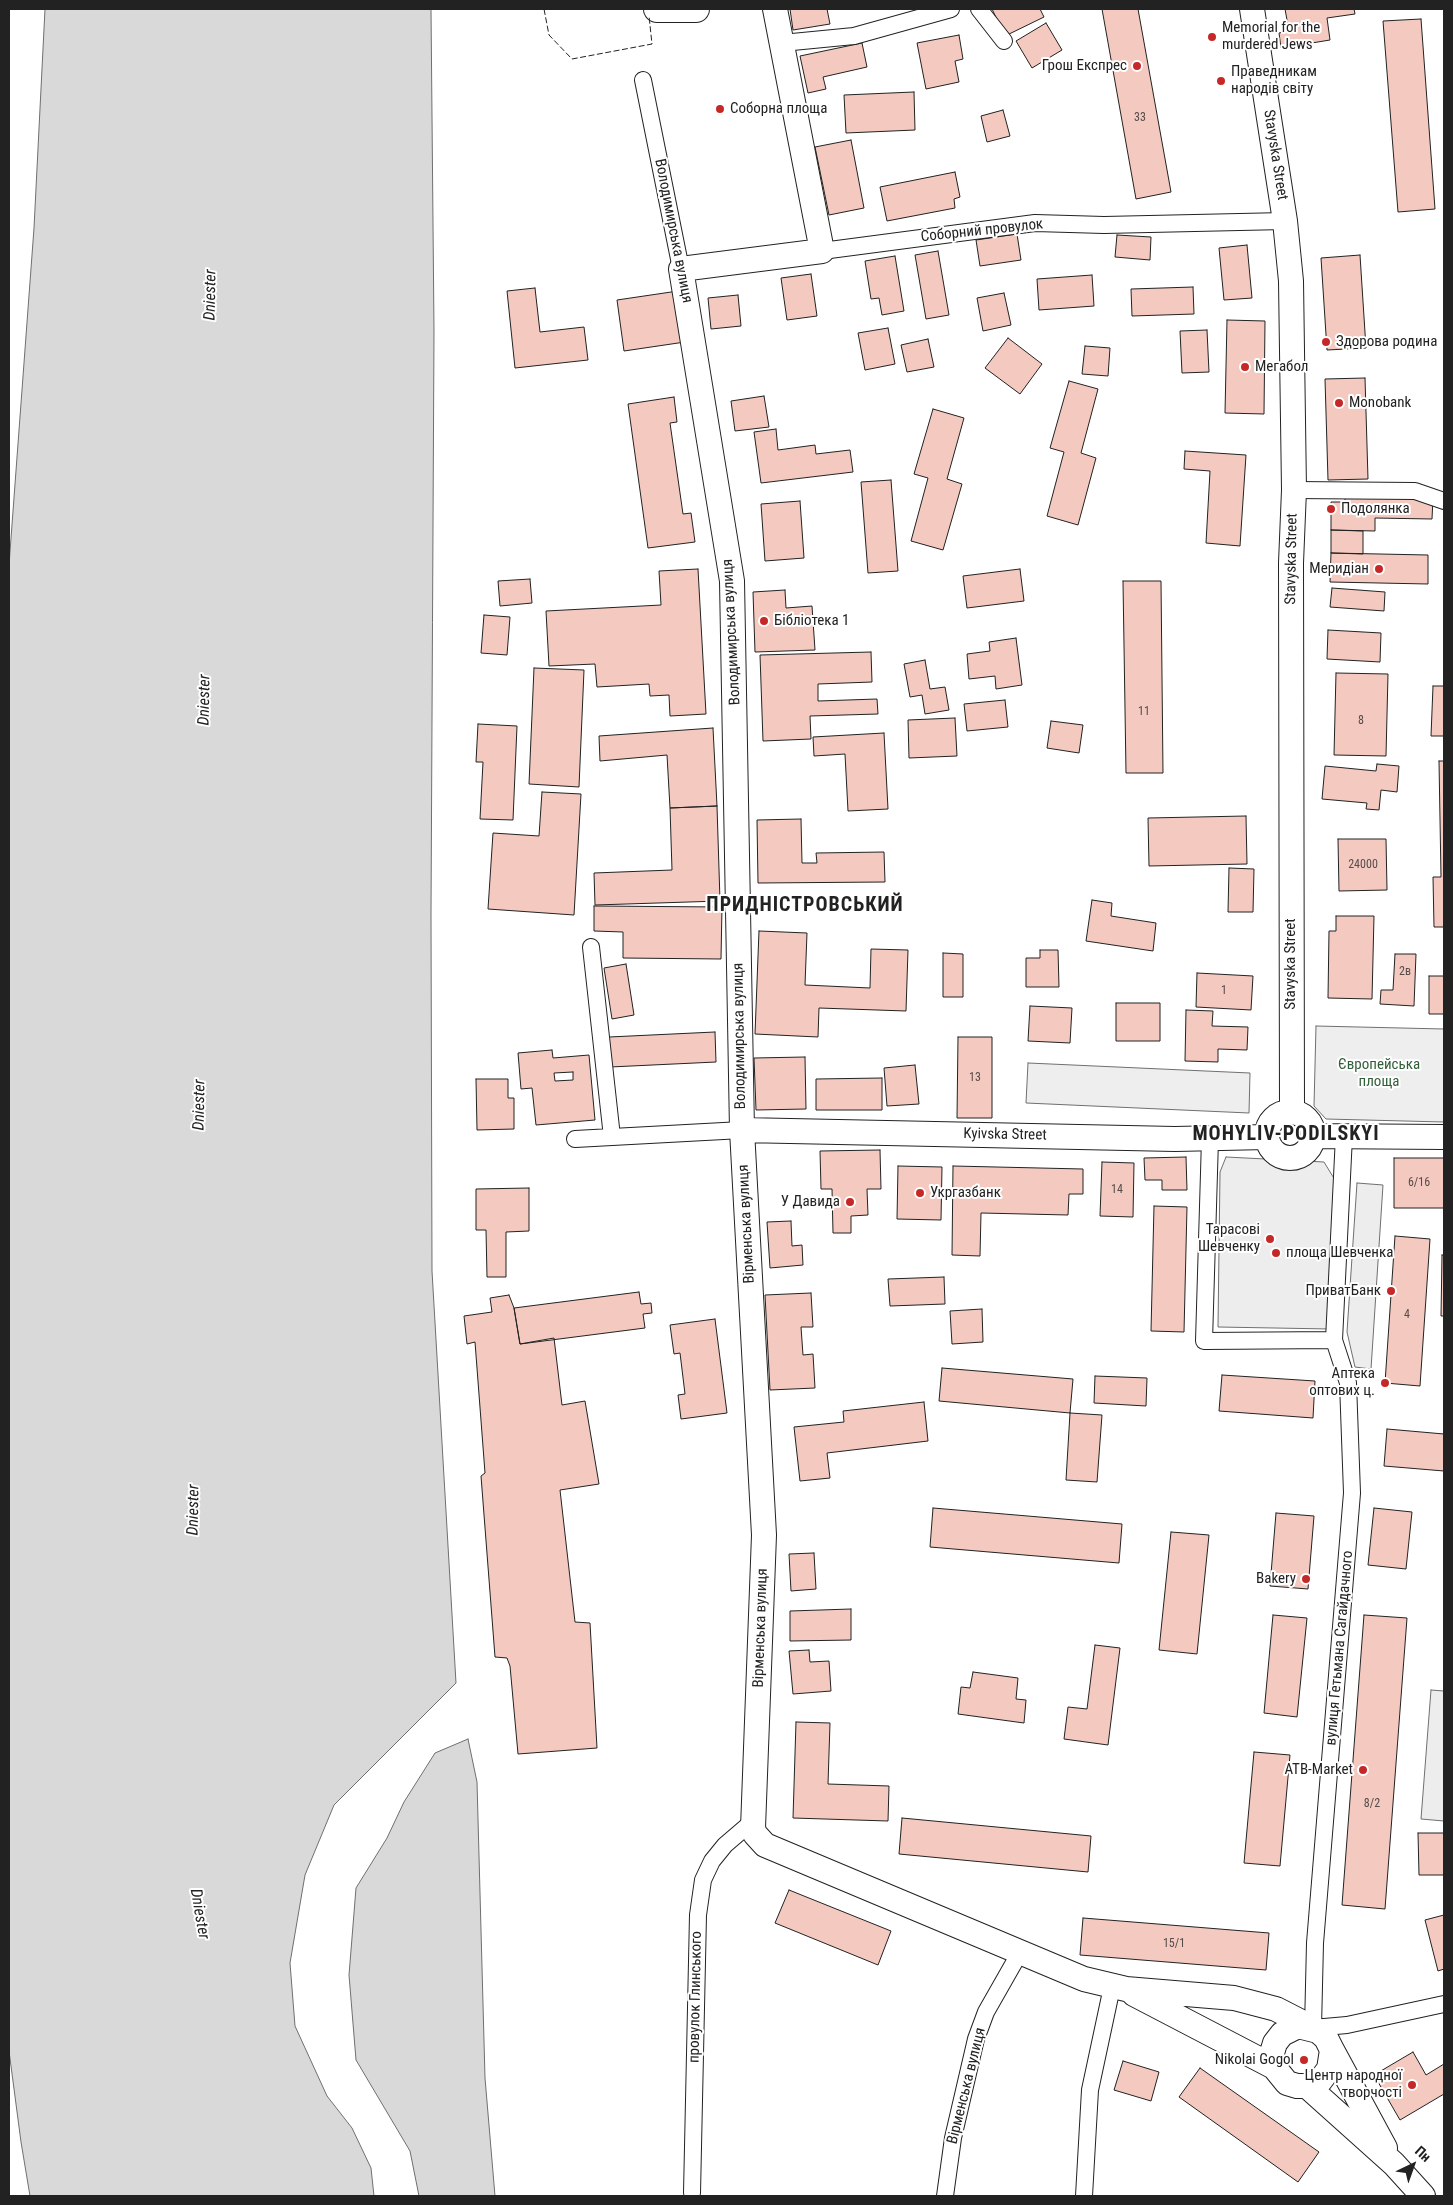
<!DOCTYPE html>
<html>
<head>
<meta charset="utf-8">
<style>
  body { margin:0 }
  #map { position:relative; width:1453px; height:2205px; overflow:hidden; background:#fff; font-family:"Roboto Condensed",sans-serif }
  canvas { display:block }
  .frame { position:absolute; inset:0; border:10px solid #222; pointer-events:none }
  .north { position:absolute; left:1388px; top:2140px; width:50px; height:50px; -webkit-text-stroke:4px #fff; paint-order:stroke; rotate:42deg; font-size:14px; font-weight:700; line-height:20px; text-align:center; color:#222 }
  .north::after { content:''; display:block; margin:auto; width:18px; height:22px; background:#222; clip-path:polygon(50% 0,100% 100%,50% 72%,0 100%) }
</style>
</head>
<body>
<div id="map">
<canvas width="1453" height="2205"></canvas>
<div class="frame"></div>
<div class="north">Пн</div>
</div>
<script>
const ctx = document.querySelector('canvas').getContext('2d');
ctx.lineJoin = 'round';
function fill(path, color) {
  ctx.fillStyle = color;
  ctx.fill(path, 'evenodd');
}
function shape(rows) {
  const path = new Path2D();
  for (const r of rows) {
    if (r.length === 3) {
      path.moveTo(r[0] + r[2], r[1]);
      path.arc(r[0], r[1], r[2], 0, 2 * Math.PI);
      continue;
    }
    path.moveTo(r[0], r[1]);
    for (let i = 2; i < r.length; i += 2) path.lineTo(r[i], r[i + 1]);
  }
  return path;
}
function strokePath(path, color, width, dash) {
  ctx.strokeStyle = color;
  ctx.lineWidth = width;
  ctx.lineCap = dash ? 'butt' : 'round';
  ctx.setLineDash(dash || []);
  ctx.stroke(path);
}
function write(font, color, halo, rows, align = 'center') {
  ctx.font = font + ' "Roboto Condensed",sans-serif';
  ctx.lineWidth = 4;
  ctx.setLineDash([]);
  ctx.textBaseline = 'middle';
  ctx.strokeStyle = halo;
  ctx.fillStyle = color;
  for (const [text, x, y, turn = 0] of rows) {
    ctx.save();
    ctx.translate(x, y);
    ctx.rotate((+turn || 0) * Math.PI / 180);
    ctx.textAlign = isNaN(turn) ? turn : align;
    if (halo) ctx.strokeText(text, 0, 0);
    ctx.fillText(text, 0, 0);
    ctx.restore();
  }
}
const green = shape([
  [1316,1026,1444,1029,1444,1122,1326,1119,1314,1106,1316,1026],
  [1028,1063,1250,1073,1249,1113,1026,1103,1028,1063]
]);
const parking = shape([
  [1226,1157,1324,1162,1335,1180,1331,1329,1218,1327,1220,1172,1226,1157],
  [1357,1183,1383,1185,1371,1369,1355,1367,1347,1332,1357,1183],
  [1431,1690,1444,1691,1444,1821,1421,1819,1431,1690]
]);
const water = shape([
  [45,9,431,9,434,331,431,914,432,1271,456,1683,334,1805,305,1875,290,1963,295,2026,327,2096,352,2128,371,2168,374,2196,30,2196,21,2142,9,2051,9,565,34,228,45,9],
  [468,1739,477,1782,485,2078,495,2196,419,2196,410,2151,356,2060,349,1975,356,1888,387,1838,404,1802,435,1753,468,1739]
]);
const building = shape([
  [790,9,827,9,830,24,793,30,790,9],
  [992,9,1040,9,1044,17,1005,36,992,9],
  [1102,9,1138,9,1171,192,1136,199,1102,9],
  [1285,9,1354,9,1355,14,1327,18,1330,40,1281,48,1279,33,1289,31,1285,9],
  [1421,19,1435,209,1398,212,1383,21,1421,19],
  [1046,23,1062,50,1032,68,1016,41,1046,23],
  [959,35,963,59,955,61,959,82,926,89,917,43,959,35],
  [862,43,867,67,823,77,826,89,808,93,800,56,862,43],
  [914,92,915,130,846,133,844,95,914,92],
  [1003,110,1010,136,987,142,981,116,1003,110],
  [851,140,864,208,829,215,815,147,851,140],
  [955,172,960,197,954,199,955,208,887,221,880,187,955,172],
  [1017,234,1021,260,980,266,976,240,1017,234],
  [1117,235,1151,237,1150,260,1115,257,1117,235],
  [1247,245,1252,298,1224,300,1219,248,1247,245],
  [938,251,949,315,926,319,915,255,938,251],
  [1360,255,1366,348,1327,350,1321,258,1360,255],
  [895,256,904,311,882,315,879,298,871,299,865,261,895,256],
  [811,274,817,316,787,320,781,278,811,274],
  [1092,275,1094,306,1039,310,1037,279,1092,275],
  [1193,287,1194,314,1132,316,1131,289,1193,287],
  [535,288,540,332,584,327,588,360,515,368,507,291,535,288],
  [678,291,685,342,624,351,617,300,678,291],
  [1004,293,1011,325,983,331,977,298,1004,293],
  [738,295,741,326,711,329,708,298,738,295],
  [1227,320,1265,321,1264,414,1225,413,1227,320],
  [888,328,895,364,865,370,858,333,888,328],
  [1207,330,1209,372,1182,373,1180,331,1207,330],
  [1008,338,1042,364,1020,394,985,368,1008,338],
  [928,339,934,367,907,372,901,345,928,339],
  [1085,346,1110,348,1108,376,1082,374,1085,346],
  [1365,378,1368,479,1328,480,1325,379,1365,378],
  [1069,381,1098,389,1081,453,1096,458,1078,525,1047,516,1064,452,1050,448,1069,381],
  [764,396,769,427,735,431,731,401,764,396],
  [674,397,677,422,670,423,683,514,691,513,695,542,648,548,628,404,674,397],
  [933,409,964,418,947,479,962,484,943,550,911,541,928,478,914,474,933,409],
  [776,429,778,450,815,445,816,454,850,450,853,472,761,483,754,432,776,429],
  [1185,451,1246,455,1240,546,1206,543,1210,471,1184,469,1185,451],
  [891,480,898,571,868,573,861,482,891,480],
  [1345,497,1433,498,1432,519,1375,518,1375,531,1331,530,1331,502,1345,502,1345,497],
  [800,501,804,558,765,561,761,504,800,501],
  [1331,530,1363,531,1363,554,1331,553,1331,530],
  [1331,553,1428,555,1428,584,1330,582,1331,553],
  [698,569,706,714,670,716,669,695,650,696,649,684,597,687,595,664,549,666,546,611,661,605,659,571,698,569],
  [1020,569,1024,601,967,608,963,576,1020,569],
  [530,579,532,603,500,606,498,581,530,579],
  [1123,581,1161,581,1163,773,1126,773,1123,581],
  [1332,588,1385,592,1384,611,1330,607,1332,588],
  [785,590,786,608,812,606,815,650,755,652,753,592,785,590],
  [484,615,510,617,507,655,481,653,484,615],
  [1328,630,1381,633,1380,662,1327,659,1328,630],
  [1016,638,1022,685,996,689,995,676,969,679,967,654,990,651,989,642,1016,638],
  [871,652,872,682,818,684,818,701,877,699,878,714,810,716,811,739,763,741,760,655,871,652],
  [925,660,930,689,945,687,949,710,925,714,922,695,910,697,904,664,925,660],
  [534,668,584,670,579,787,529,784,534,668],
  [1336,673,1388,674,1386,756,1334,755,1336,673],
  [1433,686,1444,686,1444,736,1431,736,1433,686],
  [1005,700,1008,727,967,731,964,704,1005,700],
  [955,718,957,756,909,758,908,720,955,718],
  [1051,721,1083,725,1079,753,1047,748,1051,721],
  [478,724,517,726,513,820,480,819,483,762,476,762,478,724],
  [713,728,717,806,670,808,667,755,600,761,599,736,713,728],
  [884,733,888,809,848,811,845,754,814,756,813,737,884,733],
  [1439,761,1444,761,1444,927,1434,927,1433,877,1441,877,1439,761],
  [1377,764,1399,766,1397,792,1381,790,1379,810,1366,809,1367,803,1322,799,1325,766,1376,771,1377,764],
  [542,792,581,794,574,915,488,909,493,833,539,836,542,792],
  [717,806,720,901,595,905,594,873,672,870,670,808,717,806],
  [1246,816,1247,864,1149,866,1148,818,1246,816],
  [801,819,802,863,817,863,816,853,884,852,885,882,758,883,757,820,801,819],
  [1338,839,1386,839,1387,890,1339,891,1338,839],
  [1229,868,1254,869,1253,912,1228,912,1229,868],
  [1092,900,1112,903,1111,916,1156,923,1153,951,1086,941,1092,900],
  [594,906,722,907,721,959,623,958,623,932,594,931,594,906],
  [1336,916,1374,916,1372,999,1328,998,1329,931,1336,931,1336,916],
  [759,931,807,933,805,985,870,988,871,949,908,950,906,1011,819,1008,818,1037,755,1034,759,931],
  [1040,950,1058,950,1059,987,1026,987,1026,958,1040,958,1040,950],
  [943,953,963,954,963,997,943,997,943,953],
  [1395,954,1416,954,1414,1006,1380,1004,1381,990,1393,990,1395,954],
  [626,964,634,1015,612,1019,604,968,626,964],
  [1197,973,1253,976,1251,1010,1196,1007,1197,973],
  [1429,976,1444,976,1444,1014,1429,1014,1429,976],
  [1116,1003,1160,1003,1160,1041,1116,1041,1116,1003],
  [1030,1006,1072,1008,1070,1043,1028,1041,1030,1006],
  [1186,1010,1213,1011,1212,1026,1248,1027,1247,1050,1218,1049,1218,1062,1185,1061,1186,1010],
  [715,1032,716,1062,610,1067,609,1037,715,1032],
  [958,1037,992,1037,992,1118,957,1118,958,1037],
  [552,1050,553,1058,589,1055,595,1120,536,1125,532,1088,521,1089,518,1053,552,1050],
  [573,1072,573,1080,555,1081,554,1073,573,1072],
  [805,1057,806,1109,756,1110,754,1058,805,1057],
  [915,1065,919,1104,887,1106,884,1068,915,1065],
  [882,1078,882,1110,816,1110,816,1079,882,1078],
  [476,1079,508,1079,508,1098,514,1098,514,1129,477,1130,476,1079],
  [880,1150,881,1189,867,1189,868,1215,851,1216,851,1233,833,1233,832,1189,821,1189,820,1151,880,1150],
  [1186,1157,1187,1190,1162,1190,1162,1180,1145,1180,1144,1158,1186,1157],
  [1394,1158,1444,1158,1444,1208,1394,1208,1394,1158],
  [1102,1162,1134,1163,1133,1217,1100,1216,1102,1162],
  [898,1166,942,1167,941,1220,897,1219,898,1166],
  [953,1166,1083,1169,1083,1194,1069,1194,1068,1215,981,1213,980,1256,952,1255,953,1166],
  [529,1188,529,1231,506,1232,506,1277,487,1277,486,1230,476,1230,476,1189,529,1188],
  [1154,1206,1187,1207,1184,1332,1151,1331,1154,1206],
  [791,1221,792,1246,802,1245,803,1265,770,1268,767,1222,791,1221],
  [1395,1236,1430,1239,1420,1386,1385,1383,1395,1236],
  [1442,1255,1444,1255,1444,1316,1441,1316,1442,1255],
  [944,1277,945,1304,890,1306,888,1279,944,1277],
  [639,1292,641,1304,651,1303,652,1313,643,1314,645,1328,520,1344,514,1308,639,1292],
  [811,1293,813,1327,801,1327,803,1355,813,1354,815,1388,770,1390,765,1295,811,1293],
  [509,1295,514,1308,520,1344,554,1338,562,1405,585,1401,599,1484,560,1490,575,1622,590,1623,597,1748,518,1754,510,1666,507,1658,495,1657,481,1476,485,1473,475,1342,467,1344,464,1316,492,1312,490,1298,509,1295],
  [982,1309,983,1342,952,1344,950,1311,982,1309],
  [715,1319,727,1413,681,1419,678,1395,685,1394,680,1353,674,1354,670,1325,715,1319],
  [942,1368,1073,1379,1070,1413,939,1401,942,1368],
  [1222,1375,1315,1381,1313,1418,1219,1411,1222,1375],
  [1095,1376,1147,1378,1146,1406,1094,1403,1095,1376],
  [924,1402,928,1441,827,1453,830,1478,800,1481,794,1427,844,1422,843,1411,924,1402],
  [1070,1413,1102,1415,1097,1482,1066,1480,1070,1413],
  [1387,1429,1444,1434,1444,1471,1384,1466,1387,1429],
  [933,1508,1122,1524,1119,1563,930,1547,933,1508],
  [1374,1508,1412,1512,1406,1569,1368,1565,1374,1508],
  [1276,1513,1314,1516,1308,1589,1270,1586,1276,1513],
  [1171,1532,1209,1535,1197,1654,1159,1650,1171,1532],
  [814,1553,816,1589,791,1591,789,1554,814,1553],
  [851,1609,851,1640,790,1641,790,1611,851,1609],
  [1273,1615,1307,1618,1297,1717,1264,1713,1273,1615],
  [1364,1615,1407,1618,1385,1909,1342,1905,1364,1615],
  [1095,1645,1120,1648,1108,1745,1064,1739,1068,1707,1087,1709,1095,1645],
  [809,1650,810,1662,829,1661,831,1691,793,1694,789,1651,809,1650],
  [973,1672,1018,1678,1016,1699,1026,1700,1024,1723,958,1714,961,1687,970,1688,973,1672],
  [796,1722,830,1723,828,1784,889,1786,888,1821,793,1818,796,1722],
  [1254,1752,1290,1755,1280,1866,1244,1863,1254,1752],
  [902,1818,1091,1836,1088,1872,899,1854,902,1818],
  [1418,1833,1444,1833,1444,1875,1419,1875,1418,1833],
  [789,1890,891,1931,878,1965,775,1923,789,1890],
  [1444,1915,1444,1969,1438,1971,1425,1920,1444,1915],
  [1083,1918,1269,1933,1266,1970,1080,1955,1083,1918],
  [1413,2052,1426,2075,1444,2064,1444,2094,1400,2120,1374,2075,1413,2052],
  [1123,2061,1159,2072,1151,2101,1114,2090,1123,2061],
  [1200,2068,1319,2152,1298,2182,1179,2097,1200,2068]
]);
const street = shape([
  [979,9,1004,41],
  [782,43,854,36,951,9],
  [643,80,681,269],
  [822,251,1035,223,1104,225,1285,221],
  [1294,490,1415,491,1444,501],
  [591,947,612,1137],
  [1344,1136,1334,1340,1348,1383,1352,1493,1315,1943,1313,2028,1347,2025,1444,2004],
  [575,1139,742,1130],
  [1210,1139,1204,1341,1334,1340],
  [692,2193,698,1915,703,1880,712,1861,725,1845,753,1821],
  [945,2196,953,2138,976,2039,986,2012,1019,1954],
  [1084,2196,1090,2090,1112,1987]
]);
const secondary = shape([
  [775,9,822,251,681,269,732,581,742,1130,764,1535,753,1828,755,1834,765,1845,1084,1979,1126,1989,1234,1998,1276,2009,1313,2028],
  [1252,9,1285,221,1291,281,1294,490,1291,563,1292,1112],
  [1290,1135,23],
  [742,1130,1175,1139,1267,1137],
  [1313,1136,1444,1137],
  [1134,1994,1274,2067,1287,2083,1297,2086,1307,2086,1320,2081,1329,2069,1332,2050,1326,2038,1318,2031,1298,2026,1282,2034,1275,2043,1272,2053,1274,2067],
  [1332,2050,1385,2148],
  [1307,2086,1394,2164,1423,2196]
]);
const primary = shape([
  [657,9,696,9]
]);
const fence = shape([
  [544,9,549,35,572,59,652,44,649,16]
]);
const markers = [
  [1212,37,5,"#c62828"],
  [1137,66,5,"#c62828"],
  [1221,81,5,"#c62828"],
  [720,109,5,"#c62828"],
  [1326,342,5,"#c62828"],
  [1245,367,5,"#c62828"],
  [1339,403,5,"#c62828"],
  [1331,509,5,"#c62828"],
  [1379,569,5,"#c62828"],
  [764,621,5,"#c62828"],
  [920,1193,5,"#c62828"],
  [850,1202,5,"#c62828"],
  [1270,1239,5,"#c62828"],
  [1276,1253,5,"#c62828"],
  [1391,1291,5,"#c62828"],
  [1385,1383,5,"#c62828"],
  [1306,1579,5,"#c62828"],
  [1363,1770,5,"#c62828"],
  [1304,2060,5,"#c62828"],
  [1412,2085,5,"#c62828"]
];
const numberNames = [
  ["33",1140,118],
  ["11",1144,712],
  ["8",1361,721],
  ["24000",1363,865],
  ["2в",1405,972],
  ["1",1224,991],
  ["13",975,1078],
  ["6/16",1419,1183],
  ["14",1117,1190],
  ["4",1407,1315],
  ["8/2",1372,1804],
  ["15/1",1174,1944]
];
const poiNames = [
  ["Memorial for the",1222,28],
  ["murdered Jews",1222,45],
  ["Грош Експрес",1127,66,"right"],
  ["Праведникам",1231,72],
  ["народів світу",1231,89],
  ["Соборна площа",730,109],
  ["Здорова родина",1336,342],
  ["Мегабол",1255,367],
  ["Monobank",1349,403],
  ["Подолянка",1341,509],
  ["Меридіан",1369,569,"right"],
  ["Бібліотека 1",774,621],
  ["Укргазбанк",930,1193],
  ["У Давида",840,1202,"right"],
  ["Тарасові",1260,1230,"right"],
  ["Шевченку",1260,1247,"right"],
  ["площа Шевченка",1286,1253],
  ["ПриватБанк",1381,1291,"right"],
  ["Аптека",1375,1374,"right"],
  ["оптових ц.",1375,1391,"right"],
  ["Bakery",1296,1579,"right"],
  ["ATB-Market",1353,1770,"right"],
  ["Nikolai Gogol",1294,2060,"right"],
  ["Центр народної",1402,2076,"right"],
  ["творчості",1402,2093,"right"]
];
const streetNames = [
  ["Stavyska Street",1275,155,81],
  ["Володимирська вулиця",673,231,79],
  ["Соборний провулок",982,231,-6],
  ["Stavyska Street",1292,559,-89],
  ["Володимирська вулиця",732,632,-93],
  ["Stavyska Street",1291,964,-90],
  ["Володимирська вулиця",740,1036,-91],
  ["Kyivska Street",1005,1135,1],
  ["Вірменська вулиця",747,1224,-93],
  ["Вірменська вулиця",761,1628,-88],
  ["вулиця Гетьмана Сагайдачного",1340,1648,-85],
  ["провулок Глинського",696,1997,-89],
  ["Вірменська вулиця",967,2086,-76]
];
const parkNames = [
  ["Європейська",1379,1065],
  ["площа",1379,1082]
];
const waterNames = [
  ["Dniester",211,295,-89],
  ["Dniester",205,700,-89],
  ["Dniester",200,1105,-89],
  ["Dniester",194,1510,-89],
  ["Dniester",199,1914,80]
];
const districtNames = [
  ["ПРИДНІСТРОВСЬКИЙ",805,906],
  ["MOHYLIV-PODILSKYI",1286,1135]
];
fill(green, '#eee');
strokePath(green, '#6f6f6f', 1);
fill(parking, '#ededed');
strokePath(parking, '#6f6f6f', 1);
fill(water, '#d9d9d9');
strokePath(water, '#6f6f6f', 1);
fill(building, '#f3c9c0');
strokePath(building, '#222', 1);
strokePath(street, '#222', 18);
strokePath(secondary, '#222', 26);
strokePath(primary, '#222', 28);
strokePath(street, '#fff', 16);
strokePath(secondary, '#fff', 24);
strokePath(primary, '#fff', 26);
strokePath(fence, '#222', 1, [6, 2.5]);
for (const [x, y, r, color] of markers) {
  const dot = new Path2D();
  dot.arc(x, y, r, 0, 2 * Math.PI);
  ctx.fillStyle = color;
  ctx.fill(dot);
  strokePath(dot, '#fff', 2);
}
write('12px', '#564c4a', null, numberNames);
write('15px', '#222', '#fff', poiNames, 'left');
write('15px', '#222', '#fff', streetNames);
write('15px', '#2f5e38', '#fff', parkNames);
write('italic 16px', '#222', '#fff', waterNames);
ctx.letterSpacing = '1px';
write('bold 20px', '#222', '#fff', districtNames);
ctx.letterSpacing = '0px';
</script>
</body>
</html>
